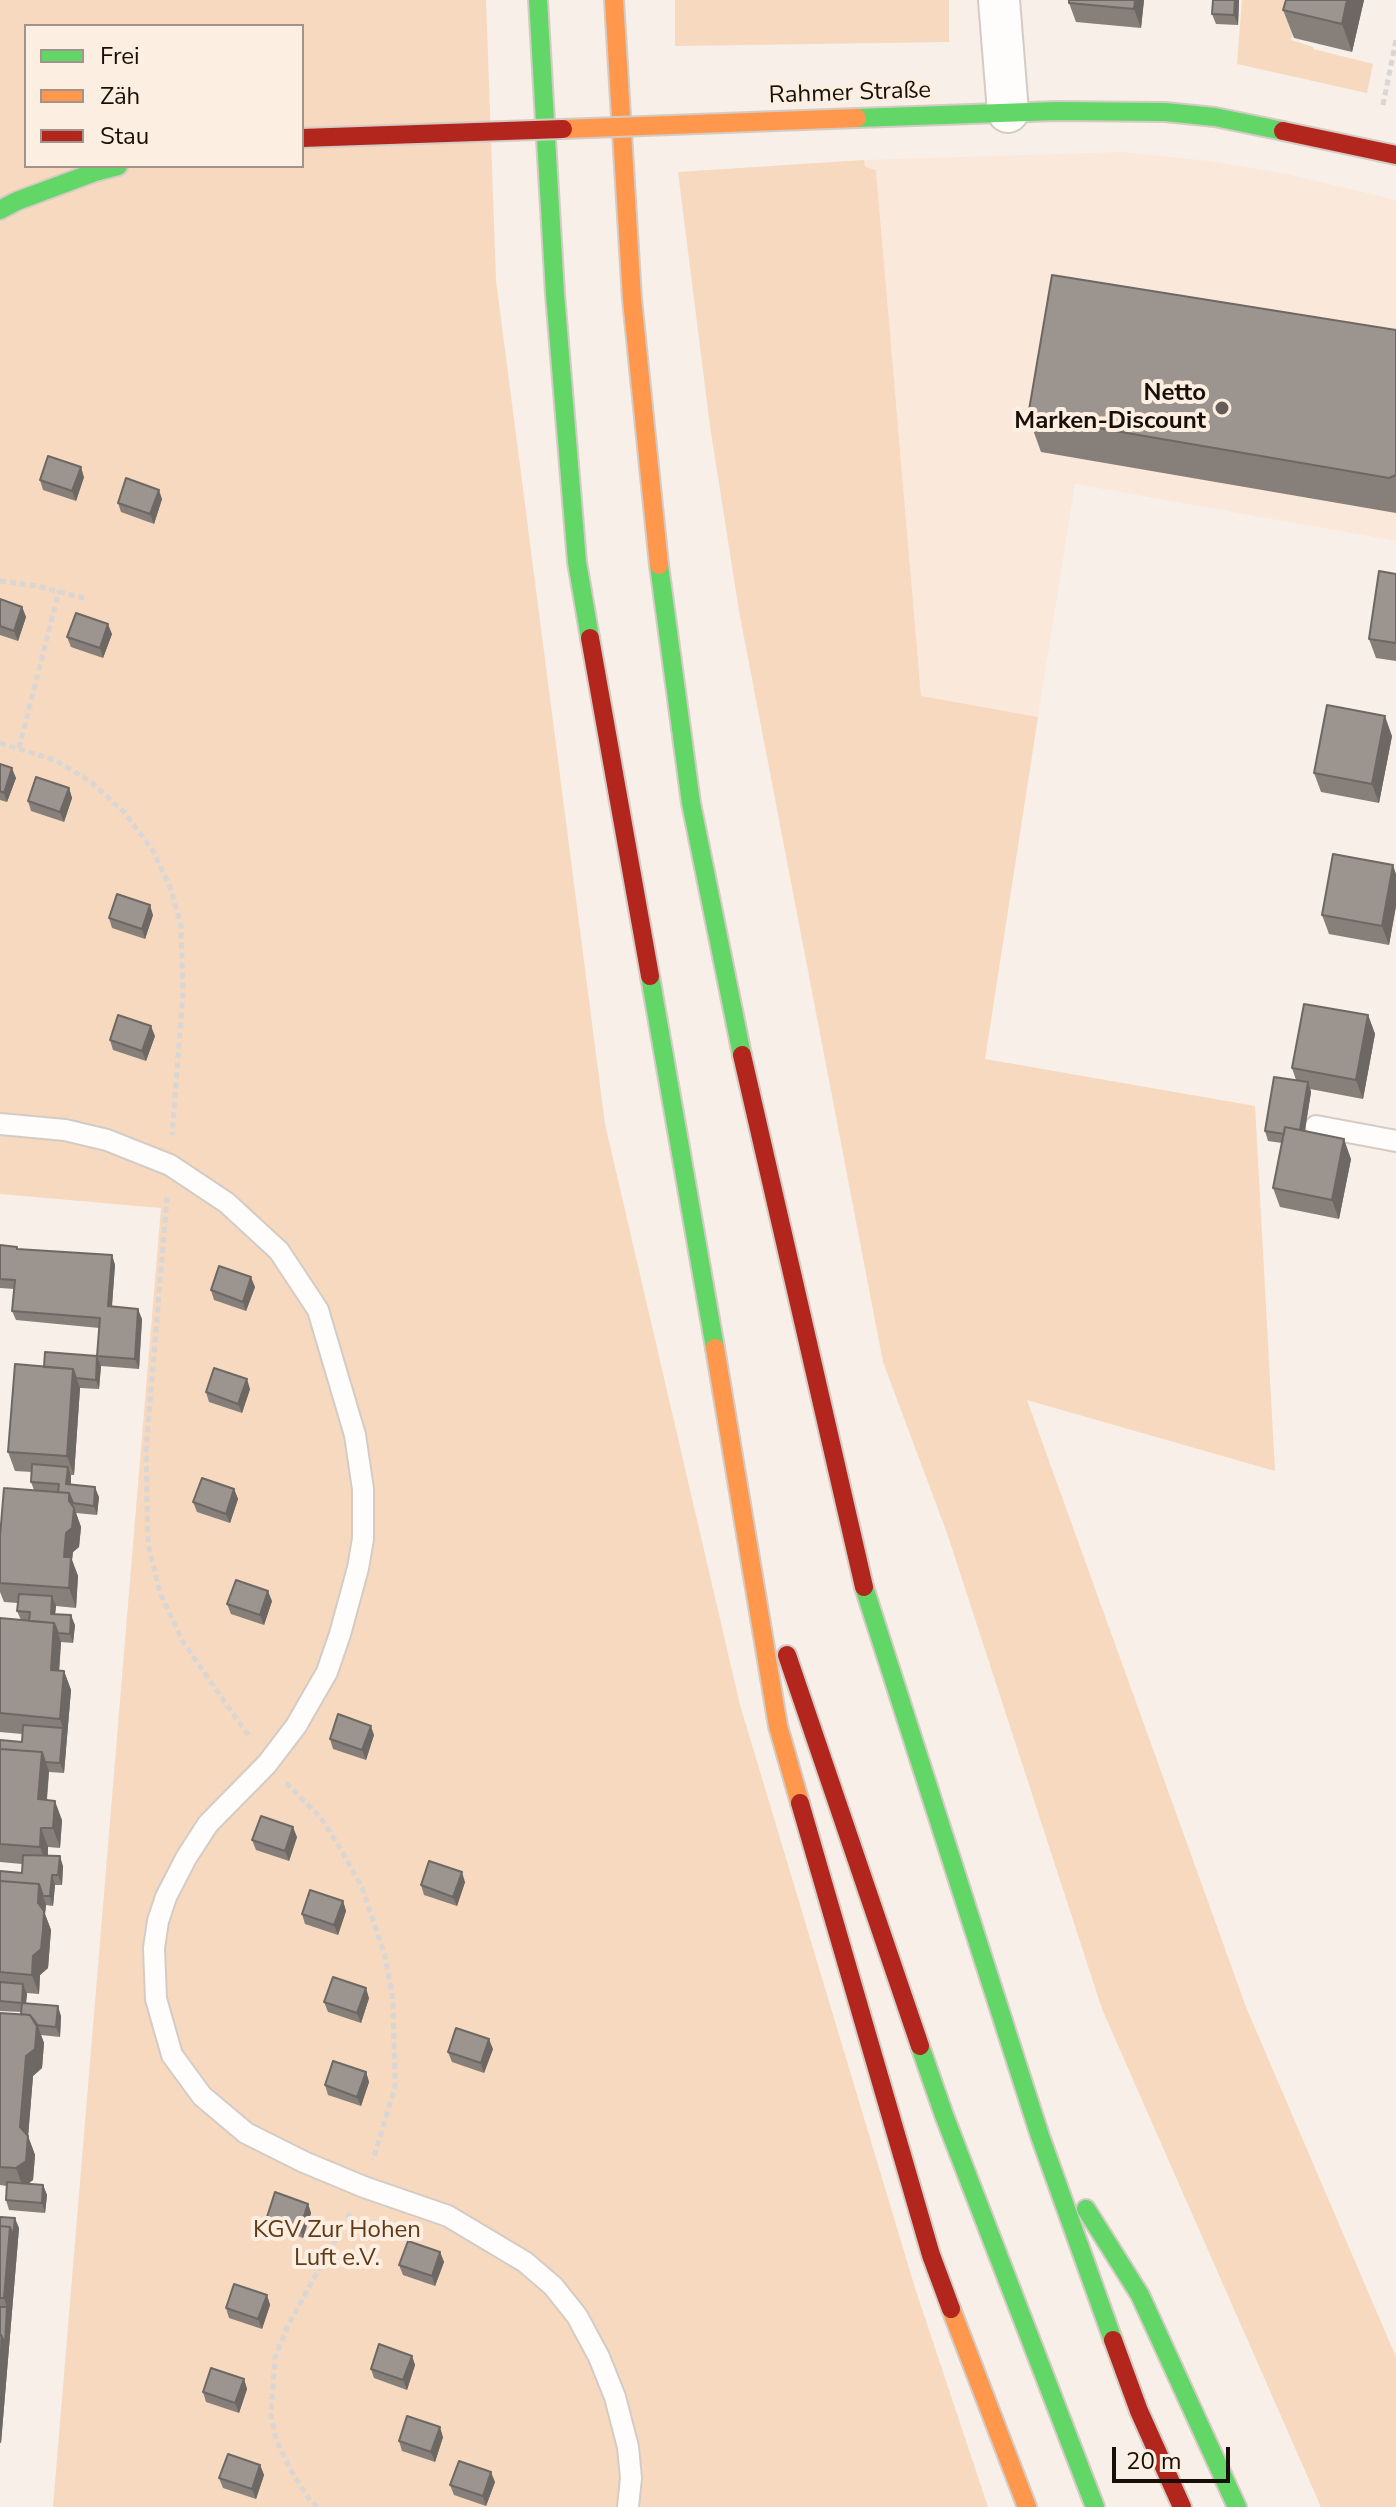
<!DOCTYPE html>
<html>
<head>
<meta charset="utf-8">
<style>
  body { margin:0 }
  #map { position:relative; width:1396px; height:2507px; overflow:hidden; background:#f7efe8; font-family:"Nunito Sans",sans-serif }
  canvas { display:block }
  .legend { position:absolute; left:24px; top:24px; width:280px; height:144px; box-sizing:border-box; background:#fdeee2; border:2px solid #a1958b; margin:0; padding:10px 14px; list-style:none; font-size:24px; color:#170f08 }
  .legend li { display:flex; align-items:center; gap:16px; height:40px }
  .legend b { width:40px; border:2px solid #a1958b }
  .scale { position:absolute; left:1112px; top:2447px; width:118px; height:36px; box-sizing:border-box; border:4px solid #170f08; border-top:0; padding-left:10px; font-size:24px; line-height:28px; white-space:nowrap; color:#170f08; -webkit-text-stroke:6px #fdeee2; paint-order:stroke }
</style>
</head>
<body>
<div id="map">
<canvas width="1396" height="2507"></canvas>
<ul class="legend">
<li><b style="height:10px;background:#63d668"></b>Frei</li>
<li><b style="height:10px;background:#ff974d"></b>Zäh</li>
<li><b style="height:10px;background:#b3261e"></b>Stau</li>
</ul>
<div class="scale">20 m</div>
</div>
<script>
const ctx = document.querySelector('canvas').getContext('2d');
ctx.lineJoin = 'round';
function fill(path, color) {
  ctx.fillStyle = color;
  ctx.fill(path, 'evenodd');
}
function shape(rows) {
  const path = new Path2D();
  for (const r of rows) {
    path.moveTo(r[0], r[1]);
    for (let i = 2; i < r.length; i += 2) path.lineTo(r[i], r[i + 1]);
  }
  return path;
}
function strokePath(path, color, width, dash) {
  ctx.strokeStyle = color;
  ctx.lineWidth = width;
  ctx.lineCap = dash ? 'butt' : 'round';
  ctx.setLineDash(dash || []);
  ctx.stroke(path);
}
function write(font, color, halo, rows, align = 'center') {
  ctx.font = font + ' "Nunito Sans",sans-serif';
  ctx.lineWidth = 8;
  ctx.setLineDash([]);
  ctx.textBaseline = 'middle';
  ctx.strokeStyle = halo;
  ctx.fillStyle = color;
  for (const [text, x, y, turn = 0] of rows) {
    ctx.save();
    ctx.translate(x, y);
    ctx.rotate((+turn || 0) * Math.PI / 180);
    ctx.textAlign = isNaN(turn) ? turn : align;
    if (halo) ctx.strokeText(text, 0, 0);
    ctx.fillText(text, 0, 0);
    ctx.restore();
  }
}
const built = shape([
  [1123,152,1209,161,1287,174,1396,200,1396,541,1075,484,1038,717,921,697,876,171,864,167,864,160]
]);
const green = shape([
  [0,0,486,0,496,280,605,1124,740,1705,915,2288,988,2507,53,2507,161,1208,0,1194],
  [26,26,302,26,302,166,26,166],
  [675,0,949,0,949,42,675,46],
  [1242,0,1300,0,1291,40,1313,47,1313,49,1373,64,1367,93,1237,64],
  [864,160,865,167,876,170,921,696,1038,717,985,1059,1255,1106,1275,1471,1027,1400,1246,2007,1396,2357,1396,2507,1321,2507,1102,2009,947,1533,883,1362,739,611,710,426,678,172]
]);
const path = shape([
  [1383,105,1396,40],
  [0,581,37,586,87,599],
  [0,743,55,760,90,781,124,812,153,851,171,889,181,926,183,994,172,1135],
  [19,748,59,591],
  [167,1197,146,1451,148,1544,160,1593,183,1642,250,1738],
  [286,1783,321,1818,343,1853,362,1888,385,1956,393,2000,395,2087,373,2160],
  [317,2507,309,2499,290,2469,276,2439,271,2415,275,2358,288,2325,350,2213]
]);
const lane = shape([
  [0,1124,65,1130,107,1140,170,1165,227,1203,279,1251,318,1310,355,1435,363,1489,363,1539,358,1568,340,1634,327,1672,296,1726,267,1764,208,1824,186,1858,166,1897,158,1921,154,1948,156,1999,172,2055,202,2096,246,2133,304,2162,364,2187,448,2216,525,2262,553,2286,577,2316,599,2357,615,2397,628,2447,631,2478,628,2507],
  [1316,1126,1396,1141]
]);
const street = shape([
  [999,0,1008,112]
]);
const fast = shape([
  [538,0,555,294,577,562,590,638],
  [857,118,1057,111,1165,112,1215,117,1283,131],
  [0,210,17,201,95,172,118,166],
  [659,565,691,803,742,1055],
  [650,976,715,1348],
  [864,1587,1040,2136,1113,2340],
  [920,2046,944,2115,1095,2507],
  [1086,2209,1140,2295,1237,2507]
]);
const slow = shape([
  [614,0,632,299,659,565],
  [715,1348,778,1726,800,1803],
  [951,2309,1027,2507]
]);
const jam = shape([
  [1283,131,1396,155],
  [590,638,650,976],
  [742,1055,864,1587],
  [787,1655,920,2046],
  [800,1803,931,2255,951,2309],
  [1113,2340,1139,2411,1182,2507]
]);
const slowBridge = shape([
  [563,129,857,118]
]);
const jamBridge = shape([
  [302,138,563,129]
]);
const wall = shape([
  [1144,0,1141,28,1076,22,1069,3],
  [1239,0,1238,25,1216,24,1212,14],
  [1364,0,1352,52,1294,38,1283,10],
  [1396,330,1396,513,1041,452,1028,416],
  [84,477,76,501,43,490,40,480],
  [162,499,154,524,121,512,118,503],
  [1396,574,1396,661,1376,658,1369,639],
  [0,599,22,607,26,617,18,641,0,635],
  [112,634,103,658,71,647,67,637],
  [1392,736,1379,803,1321,792,1314,773],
  [0,764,16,778,7,802,0,800],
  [69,788,72,798,64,822,31,811,28,801],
  [1396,874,1396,906,1389,945,1329,934,1322,915],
  [153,915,145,939,112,928,109,918],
  [1368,1015,1375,1034,1363,1099,1310,1089,1311,1092,1305,1131,1351,1159,1339,1219,1280,1207,1273,1188,1282,1143,1268,1141,1265,1131,1296,1080,1292,1068],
  [155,1036,146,1061,113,1050,110,1040],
  [0,1245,18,1249,112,1255,115,1265,112,1307,142,1319,139,1369,101,1366,99,1389,80,1388,74,1475,71,1475,71,1485,99,1497,97,1515,76,1513,81,1527,79,1547,73,1552,72,1560,78,1576,76,1608,56,1606,55,1614,75,1625,73,1643,61,1642,59,1670,64,1671,71,1690,64,1773,49,1772,47,1800,62,1820,60,1848,48,1847,48,1856,63,1866,62,1885,55,1885,53,1906,46,1905,45,1914,51,1930,48,1968,40,1975,39,1994,27,1993,26,2003,61,2016,60,2037,41,2035,44,2043,42,2068,33,2076,28,2136,35,2155,33,2180,28,2184,43,2185,47,2195,45,2213,9,2210,6,2200,7,2186,0,2185,0,2013,21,2014,21,2012,0,2011,0,1871,22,1873,22,1864,0,1862,0,1740,22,1742,22,1734,0,1732,0,1618,21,1620,17,1611,18,1603,4,1602,0,1592,0,1536,34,1490,31,1482,32,1472,15,1471,8,1452,44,1367,97,1356,99,1328,16,1320,12,1311,14,1289,0,1288],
  [255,1287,246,1311,214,1300,211,1290],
  [250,1389,242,1413,209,1402,206,1392],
  [234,1489,238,1499,230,1523,197,1512,193,1502],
  [272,1601,264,1625,231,1614,227,1604],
  [374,1735,366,1760,333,1749,330,1739],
  [297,1837,289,1861,256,1850,252,1840],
  [465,1882,457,1906,424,1895,421,1885],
  [343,1901,346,1911,338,1935,305,1924,302,1914],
  [369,1998,361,2023,328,2012,324,2002],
  [493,2049,484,2073,452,2062,448,2052],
  [366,2072,369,2082,361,2106,328,2095,325,2085],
  [308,2204,311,2213,303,2238,270,2226,267,2217],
  [0,2217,19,2228,1,2443,0,2443],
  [440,2252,444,2262,435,2286,403,2275,399,2265],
  [267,2295,270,2305,262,2329,229,2318,226,2308],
  [412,2356,415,2365,407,2390,374,2378,371,2369],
  [244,2379,247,2389,239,2413,206,2402,203,2392],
  [443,2437,435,2462,402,2451,399,2441],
  [260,2465,264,2475,256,2499,223,2488,219,2478],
  [495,2482,486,2506,454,2495,450,2485]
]);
const shadedWall = shape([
  [1135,0,1144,0,1141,28,1134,9],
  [1235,0,1239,0,1238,25,1234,15],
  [1347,0,1364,0,1352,52,1342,24],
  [81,467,84,477,76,501,72,491],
  [159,490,162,499,154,524,150,514],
  [22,607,26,617,18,641,14,631],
  [108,624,112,634,103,658,100,648],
  [1385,716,1392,736,1379,803,1372,784],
  [12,768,16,778,7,802,4,793],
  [69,788,72,798,64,822,60,812],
  [1393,865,1396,874,1396,906,1389,945,1382,926],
  [150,905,153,915,145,939,142,929],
  [1368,1015,1375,1034,1363,1099,1356,1080],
  [151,1026,155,1036,146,1061,142,1051],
  [1308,1082,1311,1092,1302,1147,1299,1137],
  [1344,1139,1351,1159,1339,1219,1332,1200],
  [112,1255,115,1265,111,1316,108,1306],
  [251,1277,255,1287,246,1311,243,1302],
  [138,1309,142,1319,139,1369,135,1359],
  [97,1356,101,1366,99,1389,96,1380],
  [73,1369,80,1388,74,1475,67,1456],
  [247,1379,250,1389,242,1413,238,1404],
  [68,1467,71,1476,70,1494,66,1484],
  [95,1487,99,1497,97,1515,94,1506],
  [234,1489,238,1499,230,1523,226,1514],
  [69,1493,81,1527,79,1547,73,1552,72,1560,78,1576,76,1608,69,1588,64,1557],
  [268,1591,272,1601,264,1625,260,1615],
  [52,1596,56,1606,54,1624,51,1614],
  [71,1615,75,1625,73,1643,70,1634],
  [54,1623,61,1642,58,1689,51,1670],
  [64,1671,71,1690,64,1773,60,1763,63,1728,60,1719],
  [371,1726,374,1735,366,1760,362,1750],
  [42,1752,49,1771,45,1818,38,1799],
  [55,1801,62,1820,60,1848,53,1828],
  [293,1827,297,1837,289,1861,285,1851],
  [41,1828,48,1847,47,1866,40,1847],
  [60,1856,63,1866,62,1885,58,1875],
  [462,1872,465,1882,457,1906,453,1897],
  [52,1875,55,1885,53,1906,50,1896],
  [39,1884,46,1905,45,1914,51,1930,48,1968,40,1975,39,1994,32,1975],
  [343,1901,346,1911,338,1935,334,1925],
  [23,1984,27,1994,25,2012,22,2003],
  [366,1988,369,1998,361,2023,357,2013],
  [58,2006,61,2016,60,2037,56,2027],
  [37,2024,44,2043,42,2068,33,2076,28,2138,28,2136,35,2155,33,2180,23,2187,16,2168,26,2056],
  [489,2039,493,2049,484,2073,481,2063],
  [366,2072,369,2082,361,2106,357,2097],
  [43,2185,47,2195,45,2213,42,2203],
  [308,2204,311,2213,303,2238,300,2228],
  [15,2218,19,2228,1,2443,0,2440,0,2350,1,2335,7,2307,4,2298,10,2227],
  [440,2252,444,2262,435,2286,432,2276],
  [267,2295,270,2305,262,2329,258,2319],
  [412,2356,415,2365,407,2390,403,2380],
  [244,2379,247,2389,239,2413,235,2403],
  [440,2427,443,2437,435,2462,431,2452],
  [260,2465,264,2475,256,2499,252,2489],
  [491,2472,495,2482,486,2506,483,2496]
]);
const building = shape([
  [1069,0,1135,0,1134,9,1069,3,1069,0],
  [1213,0,1235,0,1234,15,1212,14,1213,0],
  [1286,0,1347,0,1342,24,1283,10,1286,0],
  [1052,275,1396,330,1396,475,1389,478,1028,416,1052,275],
  [48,456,81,467,72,491,40,480,48,456],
  [126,478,159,490,150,514,118,503,126,478],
  [1379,571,1396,574,1396,643,1369,639,1379,571],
  [0,599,22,607,14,631,0,626,0,599],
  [76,613,108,624,100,648,67,637,76,613],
  [1327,705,1385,716,1372,784,1314,773,1327,705],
  [0,764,12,768,4,793,0,791,0,764],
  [36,777,69,788,60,812,28,801,36,777],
  [1333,854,1393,865,1382,926,1322,915,1333,854],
  [117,894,150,905,142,929,109,918,117,894],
  [1304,1004,1368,1015,1356,1080,1292,1068,1304,1004],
  [118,1015,151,1026,142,1051,110,1040,118,1015],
  [1274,1077,1308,1082,1300,1130,1285,1127,1284,1134,1265,1131,1274,1077],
  [1285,1127,1344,1139,1332,1200,1273,1188,1285,1127],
  [0,1245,17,1247,17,1249,112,1255,108,1306,138,1309,135,1359,97,1356,100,1318,12,1311,15,1280,0,1279,0,1245],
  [219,1266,251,1277,243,1302,211,1290,219,1266],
  [45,1352,97,1356,96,1380,76,1378,73,1369,44,1367,45,1352],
  [15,1364,73,1369,67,1456,8,1452,15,1364],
  [214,1368,247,1379,238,1404,206,1392,214,1368],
  [32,1464,68,1467,66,1484,95,1487,94,1506,73,1503,69,1493,58,1492,59,1484,31,1482,32,1464],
  [202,1478,234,1489,226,1514,193,1502,202,1478],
  [4,1488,69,1493,69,1501,74,1508,72,1528,66,1533,64,1557,71,1557,69,1588,0,1583,0,1536,4,1488],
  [236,1580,268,1591,260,1615,227,1604,236,1580],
  [19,1594,52,1596,51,1614,71,1615,70,1634,58,1633,54,1623,29,1621,30,1612,17,1611,19,1594],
  [0,1618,54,1623,51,1670,64,1671,60,1719,0,1713,0,1618],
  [338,1714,371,1726,362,1750,330,1739,338,1714],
  [23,1725,63,1728,60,1763,45,1762,42,1752,0,1749,0,1740,22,1742,23,1725],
  [0,1749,42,1752,38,1799,55,1801,53,1828,41,1828,40,1847,0,1844,0,1749],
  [261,1816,293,1827,285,1851,252,1840,261,1816],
  [23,1855,60,1856,58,1875,52,1875,50,1896,43,1896,39,1884,0,1881,0,1871,22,1873,23,1855],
  [429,1861,462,1872,453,1897,421,1885,429,1861],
  [0,1881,39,1884,38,1903,44,1911,43,1930,41,1949,33,1956,32,1975,0,1972,0,1881],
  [310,1890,343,1901,334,1925,302,1914,310,1890],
  [333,1977,366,1988,357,2013,324,2002,333,1977],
  [0,1982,23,1984,22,2003,58,2006,56,2027,36,2025,30,2015,21,2014,22,2003,0,2001,0,1982],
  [0,2013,30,2015,37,2024,35,2049,26,2056,23,2092,20,2127,28,2136,26,2161,16,2168,0,2167,0,2013],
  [456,2028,489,2039,481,2063,448,2052,456,2028],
  [333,2061,366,2072,357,2097,325,2085,333,2061],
  [7,2182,43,2185,42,2203,6,2200,7,2182],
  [275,2192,308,2204,300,2228,267,2217,275,2192],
  [0,2217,15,2218,13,2236,10,2227,0,2226,0,2217],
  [0,2226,10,2227,4,2298,0,2298,0,2226],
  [408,2241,440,2252,432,2276,399,2265,408,2241],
  [234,2284,267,2295,258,2319,226,2308,234,2284],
  [0,2307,7,2307,5,2344,1,2335,0,2335,0,2307],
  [379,2344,412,2356,403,2380,371,2369,379,2344],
  [211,2368,244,2379,235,2403,203,2392,211,2368],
  [407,2416,440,2427,431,2452,399,2441,407,2416],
  [228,2454,260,2465,252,2489,219,2478,228,2454],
  [459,2461,491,2472,483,2496,450,2485,459,2461]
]);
const markers = [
  [1222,408,8,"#655d56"]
];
const streetNames = [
  ["Rahmer Straße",850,94,-2]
];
const poiNames = [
  ["Netto",1206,394],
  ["Marken-Discount",1206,422]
];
const parkNames = [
  ["KGV Zur Hohen",337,2231],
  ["Luft e.V.",337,2259]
];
fill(built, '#fae9da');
fill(green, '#f6d9bf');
strokePath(lane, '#d4ccc4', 24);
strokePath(street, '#d4ccc4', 44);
strokePath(fast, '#d4ccc4', 22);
strokePath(slow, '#d4ccc4', 22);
strokePath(jam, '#d4ccc4', 22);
strokePath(path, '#d9d6d4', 5, [6, 4]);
strokePath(lane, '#fefdfc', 20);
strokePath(street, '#fefdfc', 40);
strokePath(fast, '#63d668', 18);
strokePath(slow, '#ff974d', 18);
strokePath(jam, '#b3261e', 18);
strokePath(slowBridge, '#d4ccc4', 22, []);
strokePath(jamBridge, '#d4ccc4', 22, []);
strokePath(slowBridge, '#ff974d', 18);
strokePath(jamBridge, '#b3261e', 18);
fill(wall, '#867f7a');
fill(shadedWall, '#6d6863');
fill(building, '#9c948e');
strokePath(building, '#6d6863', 2);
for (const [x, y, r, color] of markers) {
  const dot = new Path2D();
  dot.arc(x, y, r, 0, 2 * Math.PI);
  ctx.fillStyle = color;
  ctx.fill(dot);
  strokePath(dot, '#fdeee2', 3);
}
write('24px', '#170f08', '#fdeee2', streetNames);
write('bold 24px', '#170f08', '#fdeee2', poiNames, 'right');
write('24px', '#5f3a14', '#fdeee2', parkNames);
</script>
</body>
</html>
